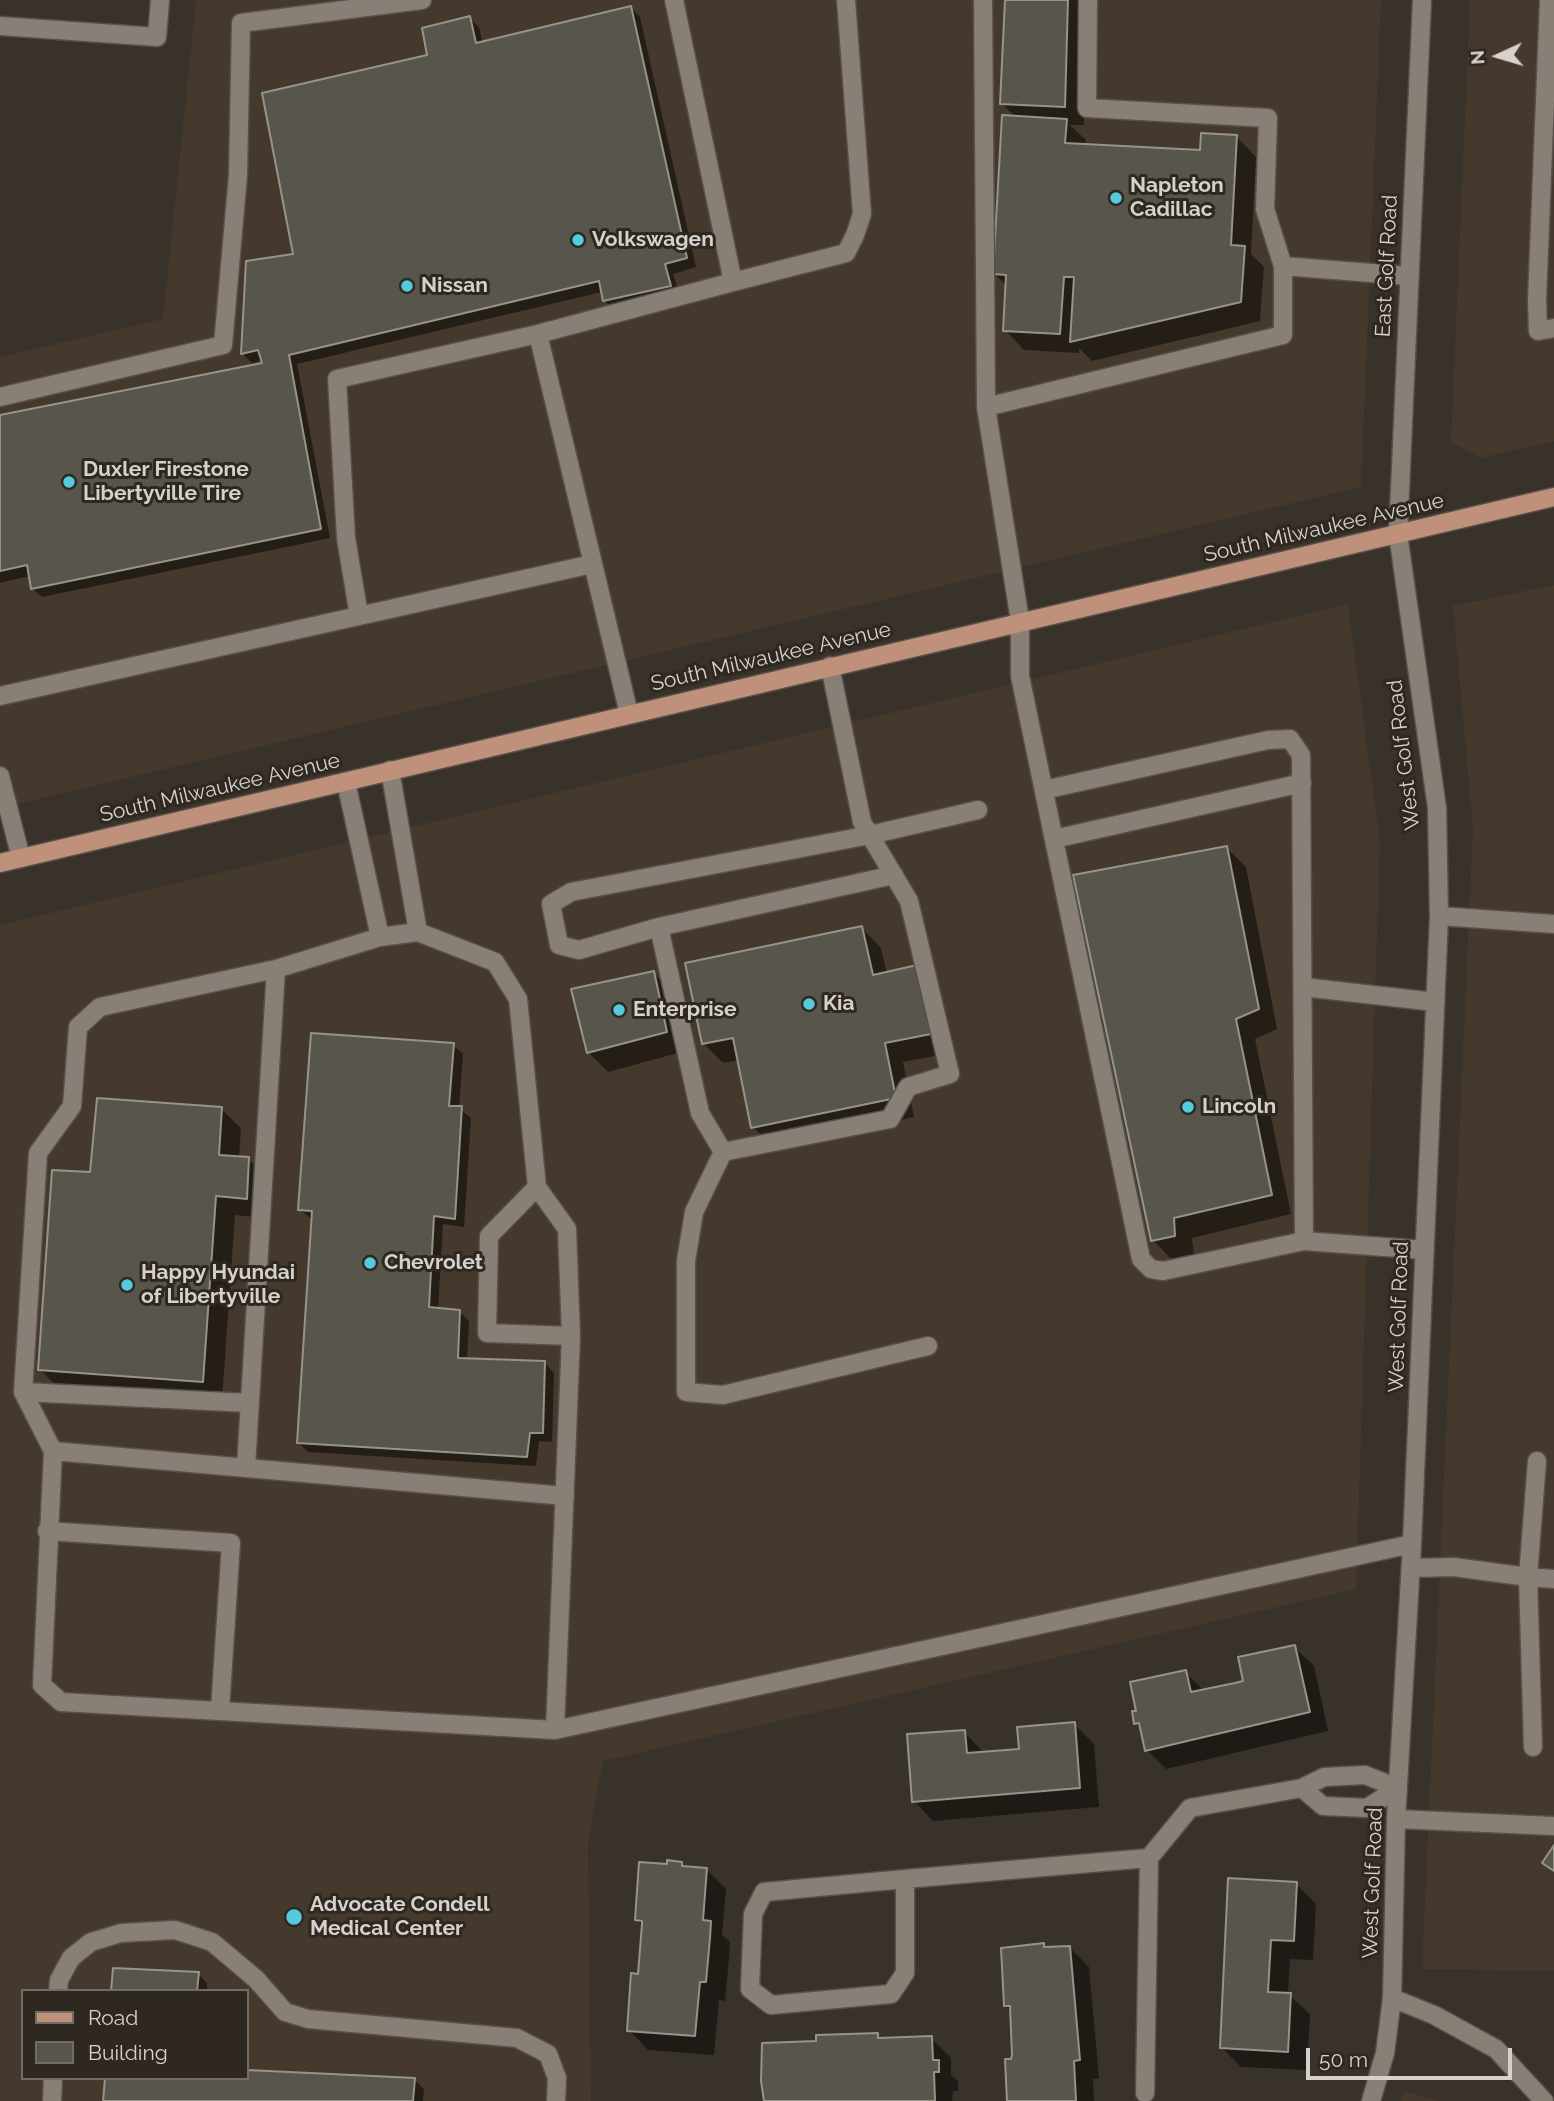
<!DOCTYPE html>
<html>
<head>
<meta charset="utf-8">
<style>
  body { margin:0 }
  #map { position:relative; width:1554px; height:2101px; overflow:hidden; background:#39322a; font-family:Raleway,sans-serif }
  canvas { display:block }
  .legend { position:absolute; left:21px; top:1989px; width:228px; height:91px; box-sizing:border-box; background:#2e2820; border:2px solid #716c65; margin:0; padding:9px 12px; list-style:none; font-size:21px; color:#d6d1cc }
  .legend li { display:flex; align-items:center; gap:14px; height:35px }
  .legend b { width:35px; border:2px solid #716c65 }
  .north { position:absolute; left:1463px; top:21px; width:70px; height:70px; -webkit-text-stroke:5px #2e2820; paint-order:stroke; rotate:266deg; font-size:19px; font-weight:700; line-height:28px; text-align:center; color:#d6d1cc }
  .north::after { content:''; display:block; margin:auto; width:24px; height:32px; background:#d6d1cc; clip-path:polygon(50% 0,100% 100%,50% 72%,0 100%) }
  .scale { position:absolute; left:1306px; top:2048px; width:206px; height:32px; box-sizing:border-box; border:4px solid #d6d1cc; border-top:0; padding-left:9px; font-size:21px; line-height:24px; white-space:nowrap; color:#d6d1cc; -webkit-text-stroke:5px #2e2820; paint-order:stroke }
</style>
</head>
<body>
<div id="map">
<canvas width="1554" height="2101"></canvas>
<ul class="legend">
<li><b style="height:9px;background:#c0917a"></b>Road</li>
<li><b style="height:19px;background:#58564c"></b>Building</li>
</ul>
<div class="north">N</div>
<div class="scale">50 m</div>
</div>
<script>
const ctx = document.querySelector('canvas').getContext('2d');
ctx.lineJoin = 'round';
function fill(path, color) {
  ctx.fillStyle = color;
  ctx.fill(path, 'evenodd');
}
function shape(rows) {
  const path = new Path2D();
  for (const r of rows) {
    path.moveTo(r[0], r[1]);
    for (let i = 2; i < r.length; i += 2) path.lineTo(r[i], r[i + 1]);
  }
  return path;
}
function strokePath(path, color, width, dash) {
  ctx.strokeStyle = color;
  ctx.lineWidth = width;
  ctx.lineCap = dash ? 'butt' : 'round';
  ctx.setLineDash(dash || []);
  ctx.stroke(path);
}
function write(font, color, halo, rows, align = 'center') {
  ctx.font = font + ' Raleway,sans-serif';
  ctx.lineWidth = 6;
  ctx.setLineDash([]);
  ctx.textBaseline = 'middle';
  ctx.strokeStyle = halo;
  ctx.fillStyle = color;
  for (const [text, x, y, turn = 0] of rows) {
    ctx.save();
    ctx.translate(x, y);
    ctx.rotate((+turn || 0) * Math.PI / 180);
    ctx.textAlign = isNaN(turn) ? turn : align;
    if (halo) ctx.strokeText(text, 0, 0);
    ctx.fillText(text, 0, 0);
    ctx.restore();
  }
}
const built = shape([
  [196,0,1381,0,1361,487,0,808,0,357,163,319],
  [1470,0,1554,0,1554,441,1481,458,1451,442],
  [1554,585,1554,1971,1422,1969,1473,829,1453,606],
  [1348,604,1380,842,1356,1589,603,1761,588,1843,591,2101,0,2101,0,925],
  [23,1991,247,1991,247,2078,23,2078],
  [1405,2091,1438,2101,1400,2101]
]);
const shadow = shape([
  [1007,0,1088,0,1084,125,1070,125,1086,140,1085,146,1202,152,1237,137,1256,157,1251,254,1264,267,1260,321,1092,361,1079,348,1079,353,1024,350,1005,330,1007,286,994,274,1016,118,1002,103],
  [631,8,640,17,696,267,673,274,680,295,614,310,604,300,602,292,297,364,330,538,42,597,32,588,30,576,0,583,0,417,264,364,263,360,252,363,243,354,296,255,429,56,469,18,479,27,483,44],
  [1226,847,1246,867,1277,1029,1255,1039,1291,1214,1192,1238,1194,1256,1172,1260,1153,1240],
  [862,928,881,948,887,974,916,967,950,1053,903,1062,914,1117,773,1147,753,1127,739,1060,723,1063,703,1043],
  [654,973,673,993,685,1051,608,1072,588,1052],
  [453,1045,463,1054,459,1108,471,1118,464,1227,443,1224,438,1310,459,1311,469,1321,467,1360,545,1363,554,1373,552,1442,539,1441,536,1466,308,1452,298,1442,313,1220,300,1210],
  [221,1109,241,1128,239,1158,248,1159,268,1178,266,1218,235,1215,222,1401,60,1389,40,1370,92,1173],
  [1294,1647,1314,1666,1328,1731,1166,1769,1147,1750,1142,1729,1136,1723,1185,1672,1204,1691,1245,1682],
  [1074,1724,1094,1744,1099,1807,933,1821,914,1801,964,1732,984,1753,1020,1750],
  [681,1863,685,1868,706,1869,726,1889,722,1935,730,1942,729,1959,725,2001,719,2000,714,2055,648,2050,629,2030,640,1976,644,1927,637,1920,668,1866],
  [1296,1884,1316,1904,1313,1960,1290,1959,1288,1994,1310,2014,1307,2070,1241,2067,1221,2047],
  [1043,1945,1047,1948,1069,1947,1089,1967,1099,2079,1093,2079,1094,2101,1009,2101,1013,2061,1012,2012,1005,2006],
  [198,1974,207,1983,207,1991,113,1991],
  [877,2034,883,2040,931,2038,951,2058,951,2075,958,2081,958,2091,953,2091,952,2101,765,2101,818,2043],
  [247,2072,414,2079,424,2089,423,2101,105,2101,247,2078]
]);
const building = shape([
  [1005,0,1068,0,1065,107,1000,104,1005,0],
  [631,6,687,258,665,264,671,286,603,301,599,281,289,355,321,529,31,589,27,565,0,571,0,415,262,363,258,350,241,354,246,261,293,254,262,93,427,55,422,28,470,16,476,43,631,6],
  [1002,115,1067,119,1065,143,1200,150,1201,133,1237,135,1231,245,1245,246,1241,302,1070,342,1074,277,1064,277,1060,334,1003,331,1006,275,993,274,1002,115],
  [1227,846,1259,1009,1236,1019,1272,1195,1174,1218,1175,1236,1151,1241,1073,875,1227,846],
  [862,926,873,975,917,965,931,1034,885,1043,896,1098,751,1128,733,1038,702,1044,685,963,862,926],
  [654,971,667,1032,587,1053,571,989,654,971],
  [311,1033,454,1043,449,1106,462,1106,455,1219,434,1216,429,1307,460,1310,458,1358,545,1361,543,1433,530,1433,527,1457,297,1443,312,1211,298,1210,311,1033],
  [97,1098,222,1107,219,1155,249,1157,247,1199,216,1196,203,1382,38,1370,52,1170,90,1172,97,1098],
  [1295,1645,1310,1712,1145,1751,1139,1723,1134,1724,1132,1711,1136,1711,1130,1682,1186,1670,1191,1692,1235,1683,1243,1681,1238,1657,1295,1645],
  [1075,1722,1080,1788,912,1802,907,1734,965,1730,967,1753,1019,1749,1017,1727,1075,1722],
  [1554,1845,1554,1871,1542,1863,1554,1845],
  [667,1860,682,1862,682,1866,707,1868,703,1920,711,1921,710,1938,706,1982,700,1982,695,2036,627,2031,631,1973,638,1974,642,1924,642,1921,635,1920,639,1862,667,1864,667,1860],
  [1228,1878,1297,1882,1294,1941,1271,1940,1268,1992,1291,1993,1288,2052,1220,2048,1228,1878],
  [1044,1943,1044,1947,1070,1946,1080,2060,1074,2061,1076,2101,1007,2101,1005,2059,1011,2059,1012,2055,1010,2006,1004,2006,1001,1948,1044,1943],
  [113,1968,199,1972,197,1991,111,1991,113,1968],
  [878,2033,878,2038,932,2036,933,2060,939,2060,939,2072,934,2072,935,2101,764,2101,761,2081,762,2043,816,2041,816,2035,878,2033],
  [247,2070,415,2078,413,2101,103,2101,105,2078,247,2078,247,2070]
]);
const minor = shape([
  [983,0,986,407,1020,621,1020,676,1141,1259,1151,1269,1163,1271,1304,1241,1425,1250],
  [1088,0,1087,108,1268,118,1265,209,1283,266],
  [1549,0,1537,300,1538,331,1554,328],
  [0,26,157,37,160,0],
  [733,282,846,253,855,235,862,214,846,0],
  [538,334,629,714],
  [0,397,223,345,238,175,241,23,422,0],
  [986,407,1283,335,1283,266,1409,276],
  [359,616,346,538,337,379,538,334,733,282,674,0],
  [830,666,862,822,909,901,950,1074,908,1087,890,1119,723,1152,694,1212,686,1261,686,1392,723,1395,928,1346],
  [0,696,592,564],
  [390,770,418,932],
  [0,776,21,858],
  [346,782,380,937],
  [1044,790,1268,740,1290,739,1301,755,1304,1241],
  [1054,839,1302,783],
  [1439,916,1554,924],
  [659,927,579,950,559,945,551,904,571,892,870,835,978,810],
  [276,969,100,1007,78,1027,72,1106,38,1153,23,1392,53,1451,565,1496],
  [1303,987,1435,1002],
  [723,1152,700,1113,659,927,894,875],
  [537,1187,567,1229,571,1336,555,1730],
  [23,1392,249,1403],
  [53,1451,42,1685,61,1702,555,1730,1412,1544],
  [1537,1461,1528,1577,1554,1579],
  [246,1467,276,969,380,937,418,932,495,962,518,999,537,1187,489,1236,487,1333,571,1336],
  [47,1531,231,1543,220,1710],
  [1411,1568,1454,1567,1528,1577,1533,1747],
  [1365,1775,1398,1788,1367,1808,1323,1806,1302,1788,1324,1777,1365,1775],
  [1396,1819,1554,1826],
  [905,1879,905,1973,891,1994,771,2005,750,1989,753,1914,764,1892,905,1879,1149,1858,1190,1808,1302,1788],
  [58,1991,59,1980,71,1958,91,1942,121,1933,175,1930,212,1942,256,1979,285,2012,308,2019,517,2038,548,2054,557,2078,556,2101],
  [1392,1998,1434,2015,1496,2049,1544,2101],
  [1145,2093,1149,1858],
  [52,2101,53,2078],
  [1371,2101,1385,2053,1392,1998,1396,1819,1412,1544,1439,916,1437,808,1398,534,1422,0]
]);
const major = shape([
  [0,863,1554,497]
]);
const markers = [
  [1116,198,7,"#54cadd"],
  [578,240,7,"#54cadd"],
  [407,286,7,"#54cadd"],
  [69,482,7,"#54cadd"],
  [809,1004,7,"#54cadd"],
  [619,1010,7,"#54cadd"],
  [1188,1107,7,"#54cadd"],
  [370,1263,7,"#54cadd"],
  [127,1285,7,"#54cadd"],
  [294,1917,9,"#54cadd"]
];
const poiNames = [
  ["Napleton",1130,186],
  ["Cadillac",1130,210],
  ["Volkswagen",592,240],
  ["Nissan",421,286],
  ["Duxler Firestone",83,470],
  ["Libertyville Tire",83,494],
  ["Kia",823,1004],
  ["Enterprise",633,1010],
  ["Lincoln",1202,1107],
  ["Chevrolet",384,1263],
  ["Happy Hyundai",141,1273],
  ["of Libertyville",141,1297],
  ["Advocate Condell",310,1905],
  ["Medical Center",310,1929]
];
const streetNames = [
  ["East Golf Road",1387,266,-87],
  ["South Milwaukee Avenue",1324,528,-13],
  ["South Milwaukee Avenue",771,657,-13],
  ["West Golf Road",1404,755,-97],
  ["South Milwaukee Avenue",220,788,-13],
  ["West Golf Road",1399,1317,-88],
  ["West Golf Road",1373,1883,-88]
];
fill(built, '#44392c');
fill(shadow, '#0007');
fill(building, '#58564c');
strokePath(building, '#969488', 2);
strokePath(minor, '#57504a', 21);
strokePath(major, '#57504a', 21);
strokePath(minor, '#888077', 18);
strokePath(major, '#c0917a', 18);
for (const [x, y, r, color] of markers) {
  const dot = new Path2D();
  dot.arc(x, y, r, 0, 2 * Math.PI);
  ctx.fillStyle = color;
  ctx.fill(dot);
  strokePath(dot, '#2e2820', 2.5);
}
write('bold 21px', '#d6d1cc', '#2e2820', poiNames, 'left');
write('21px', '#d6d1cc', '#2e2820', streetNames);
</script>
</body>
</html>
